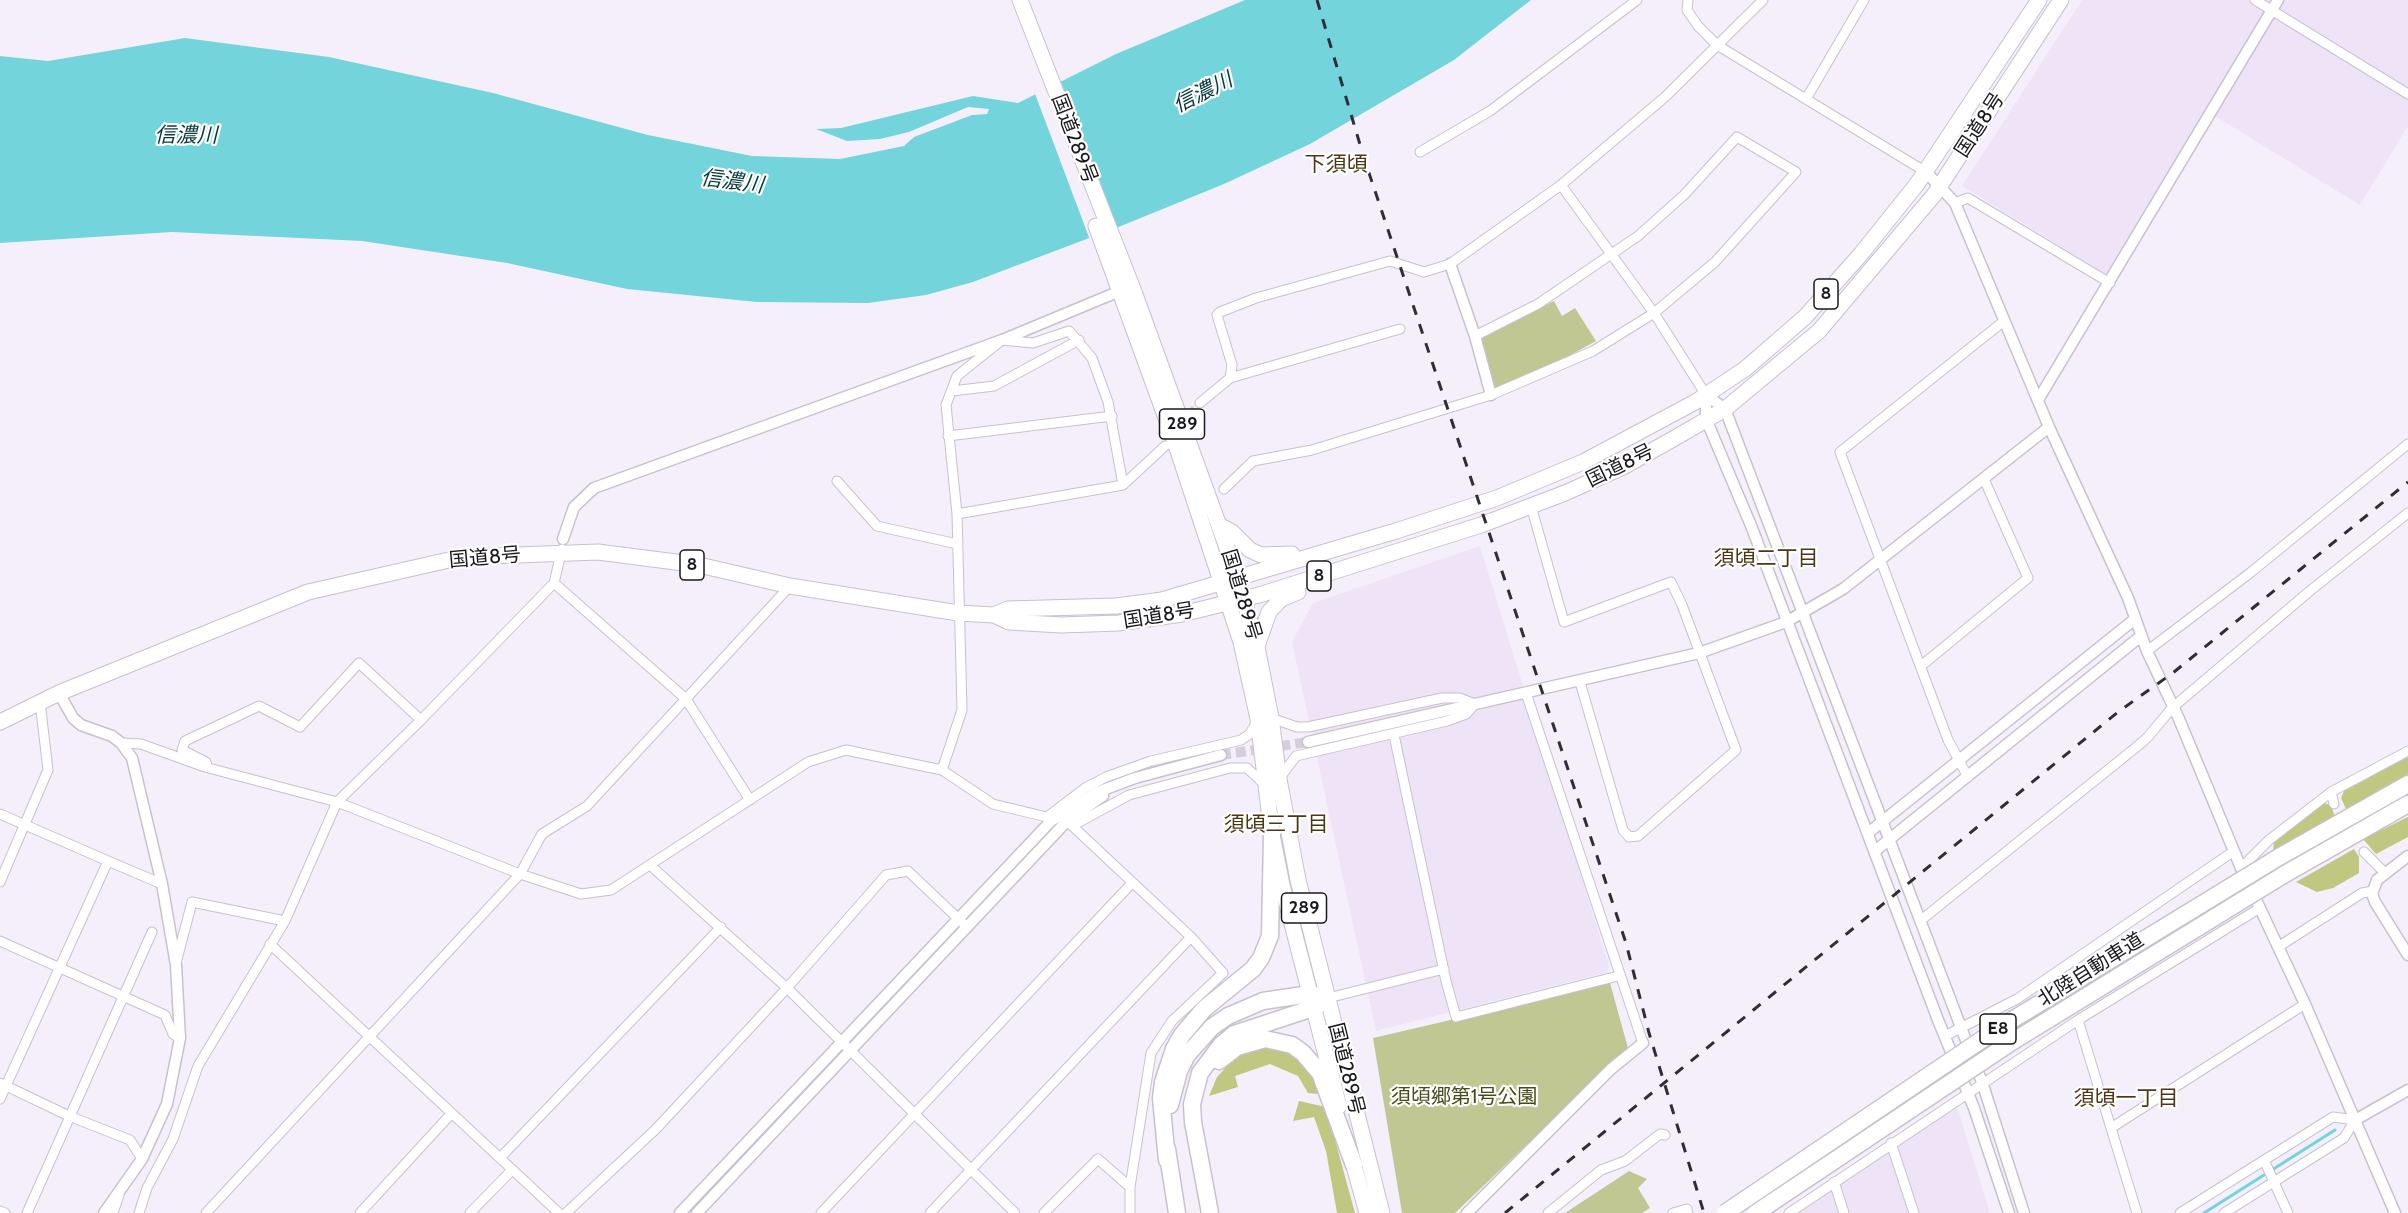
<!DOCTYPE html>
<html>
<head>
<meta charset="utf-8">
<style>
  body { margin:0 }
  canvas { display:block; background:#f5effc }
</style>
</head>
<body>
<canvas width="2408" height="1213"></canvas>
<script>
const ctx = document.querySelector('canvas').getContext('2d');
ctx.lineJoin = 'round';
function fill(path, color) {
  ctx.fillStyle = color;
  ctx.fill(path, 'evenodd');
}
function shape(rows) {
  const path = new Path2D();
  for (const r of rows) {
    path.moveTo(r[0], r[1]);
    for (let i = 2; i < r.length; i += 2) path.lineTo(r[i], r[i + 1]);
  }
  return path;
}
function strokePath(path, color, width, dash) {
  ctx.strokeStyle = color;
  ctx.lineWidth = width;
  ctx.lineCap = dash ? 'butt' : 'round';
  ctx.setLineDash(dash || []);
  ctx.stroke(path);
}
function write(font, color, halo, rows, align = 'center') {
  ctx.font = font + ' Cabin,"Noto Sans JP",sans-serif';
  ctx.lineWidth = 4.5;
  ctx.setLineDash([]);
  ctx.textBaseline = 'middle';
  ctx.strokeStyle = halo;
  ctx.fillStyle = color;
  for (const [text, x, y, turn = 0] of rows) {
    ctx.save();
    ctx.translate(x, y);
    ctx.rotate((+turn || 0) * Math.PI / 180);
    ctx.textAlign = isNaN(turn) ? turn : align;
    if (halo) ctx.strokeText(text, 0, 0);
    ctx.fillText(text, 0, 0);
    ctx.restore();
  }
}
const commercial = shape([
  [2082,0,2408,0,2408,126,2360,205,2205,110,2106,274,1962,186],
  [1480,546,1609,966,1608,972,1376,1031,1292,642,1313,603],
  [1951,1107,1958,1110,1990,1213,1797,1213]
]);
const green = shape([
  [1554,301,1562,316,1575,308,1596,341,1556,363,1495,388,1481,338],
  [1610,983,1628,1048,1455,1213,1402,1213,1373,1038],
  [1629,1171,1647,1179,1638,1188,1650,1208,1642,1213,1565,1213]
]);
const forest = shape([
  [2408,757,2408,774,2346,809,2341,798,2344,791],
  [2323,802,2331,806,2336,819,2273,852,2274,840],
  [2408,817,2408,837,2376,854,2363,839],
  [2354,849,2359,857,2359,873,2333,888,2317,892,2296,882],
  [1261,1046,1283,1049,1304,1064,1316,1084,1318,1094,1308,1093,1298,1076,1270,1064,1235,1076,1238,1087,1209,1096,1217,1077,1229,1064,1244,1052],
  [1299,1101,1326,1107,1355,1213,1337,1213,1326,1151,1314,1117,1293,1121]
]);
const water = shape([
  [1245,0,1531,0,1454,60,1310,144,1224,184,1121,226,973,282,926,295,868,303,757,302,627,289,507,263,362,241,172,232,0,243,0,56,48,61,185,38,329,57,493,93,648,135,752,156,840,159,904,146,914,137,972,115,987,114,989,109,968,107,909,132,880,139,847,141,816,129,841,128,973,96,1018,103,1116,54]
]);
const pier = shape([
  [1059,78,1118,230,1090,240,1034,91]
]);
const stream = shape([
  [2204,1213,2335,1130]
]);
const minorTunnel = shape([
  [1181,426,1200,403]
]);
const tertiaryTunnel = shape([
  [1221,755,1308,742]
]);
const minor = shape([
  [1688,0,1687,10,1698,26,1717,45,1926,172],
  [2255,0,2408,94],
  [1806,99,1864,0],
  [1420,152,1490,111,1637,0],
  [1561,185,1654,313,1706,395],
  [1955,203,1968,198,2110,283],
  [1230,378,1400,329],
  [952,391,994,386,1079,340],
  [1200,403,1230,378,1232,365,1217,315,1220,312,1256,298,1390,261,1424,272,1450,264,1561,185,1665,97,1763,0],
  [948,436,1112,416],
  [837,481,877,526,957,544],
  [1224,489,1253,461,1312,450,1491,395,1593,351,1654,313,1715,262,1796,172,1737,137,1684,195,1638,236,1538,304,1475,336],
  [1531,506,1564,622,1671,582,1682,605,1736,750,1638,836,1629,837,1623,830,1580,682],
  [957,514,1123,485,1165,446],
  [554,583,686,699,750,800],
  [2147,651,2250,573,2408,444],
  [1921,666,2028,578,1984,479],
  [1526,693,1643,1043],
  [1271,718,1297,727,1308,727,1442,698,1459,698,1475,704,1466,714,1447,721,1296,756,1279,779],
  [1394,735,1446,981,1456,1017,1618,976],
  [121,743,141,744,205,767,337,802,520,874,581,894,611,890,808,762,846,750,942,770,993,804,1047,817,1051,821],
  [207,766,206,762,182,750,185,741,259,706,300,727,359,663,421,720],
  [942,770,962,710,957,514,946,405,957,376,1002,340,1033,343,1069,331,1092,358,1108,402,1123,485],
  [1968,777,1948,740,1840,452,2004,321],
  [2331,792,2334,804],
  [0,814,108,861,0,1099],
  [1047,817,1085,788,1106,777,1151,761,1241,740,1250,734,1257,721],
  [1067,821,1191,937,1223,973,1172,1021,1151,1053,1130,1187,1130,1213],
  [1072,826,1129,795,1230,768,1247,768,1264,784],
  [2364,852,2385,873],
  [108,861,162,884],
  [651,866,787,988,1015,1213],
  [2241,868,2269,840,2331,792,2408,751],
  [0,882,48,770,40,702],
  [1920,921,2134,749,2147,738,2172,708,2311,590,2408,513],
  [0,941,165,1015,173,1034,180,1038],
  [270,944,559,1213],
  [2278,947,2362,893,2373,891],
  [176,963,192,902,285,921],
  [1328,998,1444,969],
  [2078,1020,2137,1213],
  [1945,1036,2017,999,2234,851],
  [0,1083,69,1116,130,1140,142,1159],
  [2111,1128,2305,1004],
  [1891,1143,1914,1213],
  [500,1158,721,927],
  [2264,1160,2288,1213],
  [1834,1182,1844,1213],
  [0,1211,5,1213],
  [27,1213,152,932],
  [113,1213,119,1195],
  [139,1213,147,1188,173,1139,198,1066,285,921,337,802,421,720,554,583,562,549],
  [206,1213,520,874,542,834,587,806,790,586],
  [360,1213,451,1114],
  [470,1213,512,1170],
  [566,1213,656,1129,787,988,886,875,908,871,967,927],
  [821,1213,1132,883],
  [930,1213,1191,937],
  [1044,1213,1098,1159,1130,1187],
  [1548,1213,1601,1170,1625,1161,1660,1134,1665,1135],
  [1673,1213,1687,1209,1688,1213],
  [1789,1213,2078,1020,2260,908],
  [2180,1213,2333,1117,2355,1120,2344,1138,2224,1213]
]);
const tertiary = shape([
  [1926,172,1955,203,2049,427,2128,598,2147,651,2179,719,2241,868,2305,1004,2395,1213],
  [1450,264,1475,336,1491,395],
  [1706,395,1725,409,1983,1085,2024,1213],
  [1706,395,1706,419,1752,528,1938,1020,1974,1108,2009,1213],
  [2038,400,2278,0],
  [563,539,574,507,594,488,1002,340,1120,291],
  [59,693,73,718,81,725,112,736,121,743,132,758,162,884,176,965,180,1038,167,1104,142,1159,104,1213],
  [1308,742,1699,653,1786,622,1843,589,2049,427],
  [1868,833,2135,619],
  [1875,851,2141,636],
  [2408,856,2377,880,2372,894,2375,902,2408,955],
  [2355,1120,2408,1090],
  [680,1213,1051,821,1095,793,1135,778,1221,755],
  [697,1213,1067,821,1103,796],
  [1467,1213,1611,1069,1643,1043]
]);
const trunk = shape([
  [1020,0,1133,289,1238,578,1257,647,1271,718,1279,779,1298,880,1382,1213],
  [1096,226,1178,451,1241,642,1258,719,1272,835,1282,885,1339,1106],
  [1219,525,1232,532,1250,550,1261,555,1292,554],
  [994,615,1008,609,1116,606,1162,600,1396,531,1497,498,1583,462,1697,401,1745,369,1805,317,1861,254,1917,184,2039,0],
  [1257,646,1269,612,1281,599,1298,592],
  [0,722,59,693,308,592,462,557,598,552,699,565,790,586,958,613,994,615,1009,622,1061,625,1119,623,1182,614,1259,595,1481,525,1565,493,1623,467,1673,439,1725,409,1819,331,1934,195,2061,0],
  [1351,1155,1367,1213]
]);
const motorway = shape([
  [2279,857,2408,784],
  [2285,874,2408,804],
  [1219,1061,1237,1047,1265,1039,1292,1045,1303,1053,1320,1073,1354,1165],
  [1170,1105,1179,1071,1187,1055,1212,1027,1228,1016,1263,1001,1310,994,1328,998],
  [1167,1149,1177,1213],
  [1167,1160,1161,1098,1163,1082,1174,1049,1182,1035,1204,1009,1253,969,1261,958,1270,936,1272,835],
  [1210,1213,1193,1122,1192,1104,1200,1073,1221,1045,1234,1034,1313,1008,1328,998]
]);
const rail = shape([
  [1317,0,1364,158,1626,943,1649,1033,1704,1213],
  [1505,1213,2118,712,2174,672,2408,482]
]);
const motorwayBridge = shape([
  [1725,1213,1999,1028,2279,857],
  [1756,1213,2007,1045,2285,874]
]);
const shields = [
  [1826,294,24],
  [1182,424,45],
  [692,565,24],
  [1319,576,24],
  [1304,908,45],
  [1998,1029,36]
];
const shieldNames = [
  ["8",1826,294],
  ["289",1182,424],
  ["8",692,565],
  ["8",1319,576],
  ["289",1304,908],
  ["E8",1998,1029]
];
const streetNames = [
  ["国道8号",1980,125,-57],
  ["国道289号",1074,139,69],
  ["国道8号",1620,466,-26],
  ["国道8号",485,558,-5],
  ["国道289号",1241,595,73],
  ["国道8号",1159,616,-9],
  ["北陸自動車道",2091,970,-32],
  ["国道289号",1346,1069,76]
];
const parkNames = [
  ["須頃郷第1号公園",1464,1097]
];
const waterNames = [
  ["信濃川",1203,93,-27],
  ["信濃川",186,136],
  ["信濃川",732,182,7]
];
const neighbourhoodNames = [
  ["下須頃",1336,165],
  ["須頃二丁目",1766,559],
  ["須頃三丁目",1276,825],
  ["須頃一丁目",2126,1099]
];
fill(commercial, '#efe3f7');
fill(green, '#c1c792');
fill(forest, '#c0c780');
fill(water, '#73d5db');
fill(pier, '#f5effc');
strokePath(stream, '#73d5db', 3);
strokePath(minorTunnel, '#d4cfdb', 9, [9, 4.5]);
strokePath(tertiaryTunnel, '#d4cfdb', 10, [10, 5]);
strokePath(minor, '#c7c1cd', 11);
strokePath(tertiary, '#c7c1cd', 13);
strokePath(trunk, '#c7c1cd', 17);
strokePath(motorway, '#c7c1cd', 19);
strokePath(minor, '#fff', 9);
strokePath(tertiary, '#fff', 10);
strokePath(trunk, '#fff', 15);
strokePath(motorway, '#fff', 16);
strokePath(rail, '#302e34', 3, [10, 10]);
strokePath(motorwayBridge, '#c7c1cd', 19, []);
strokePath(motorwayBridge, '#fff', 16);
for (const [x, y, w] of shields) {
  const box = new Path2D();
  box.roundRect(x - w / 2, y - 15, w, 30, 4.5);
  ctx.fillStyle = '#fff';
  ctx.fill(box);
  strokePath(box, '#1a181d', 1.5);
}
write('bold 18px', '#1a181d', null, shieldNames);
write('20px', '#1a181d', '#fff', streetNames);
write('20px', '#484b17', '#fff', parkNames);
write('italic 21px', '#08393b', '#fff', waterNames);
write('21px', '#4c3712', '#fff', neighbourhoodNames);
</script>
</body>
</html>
